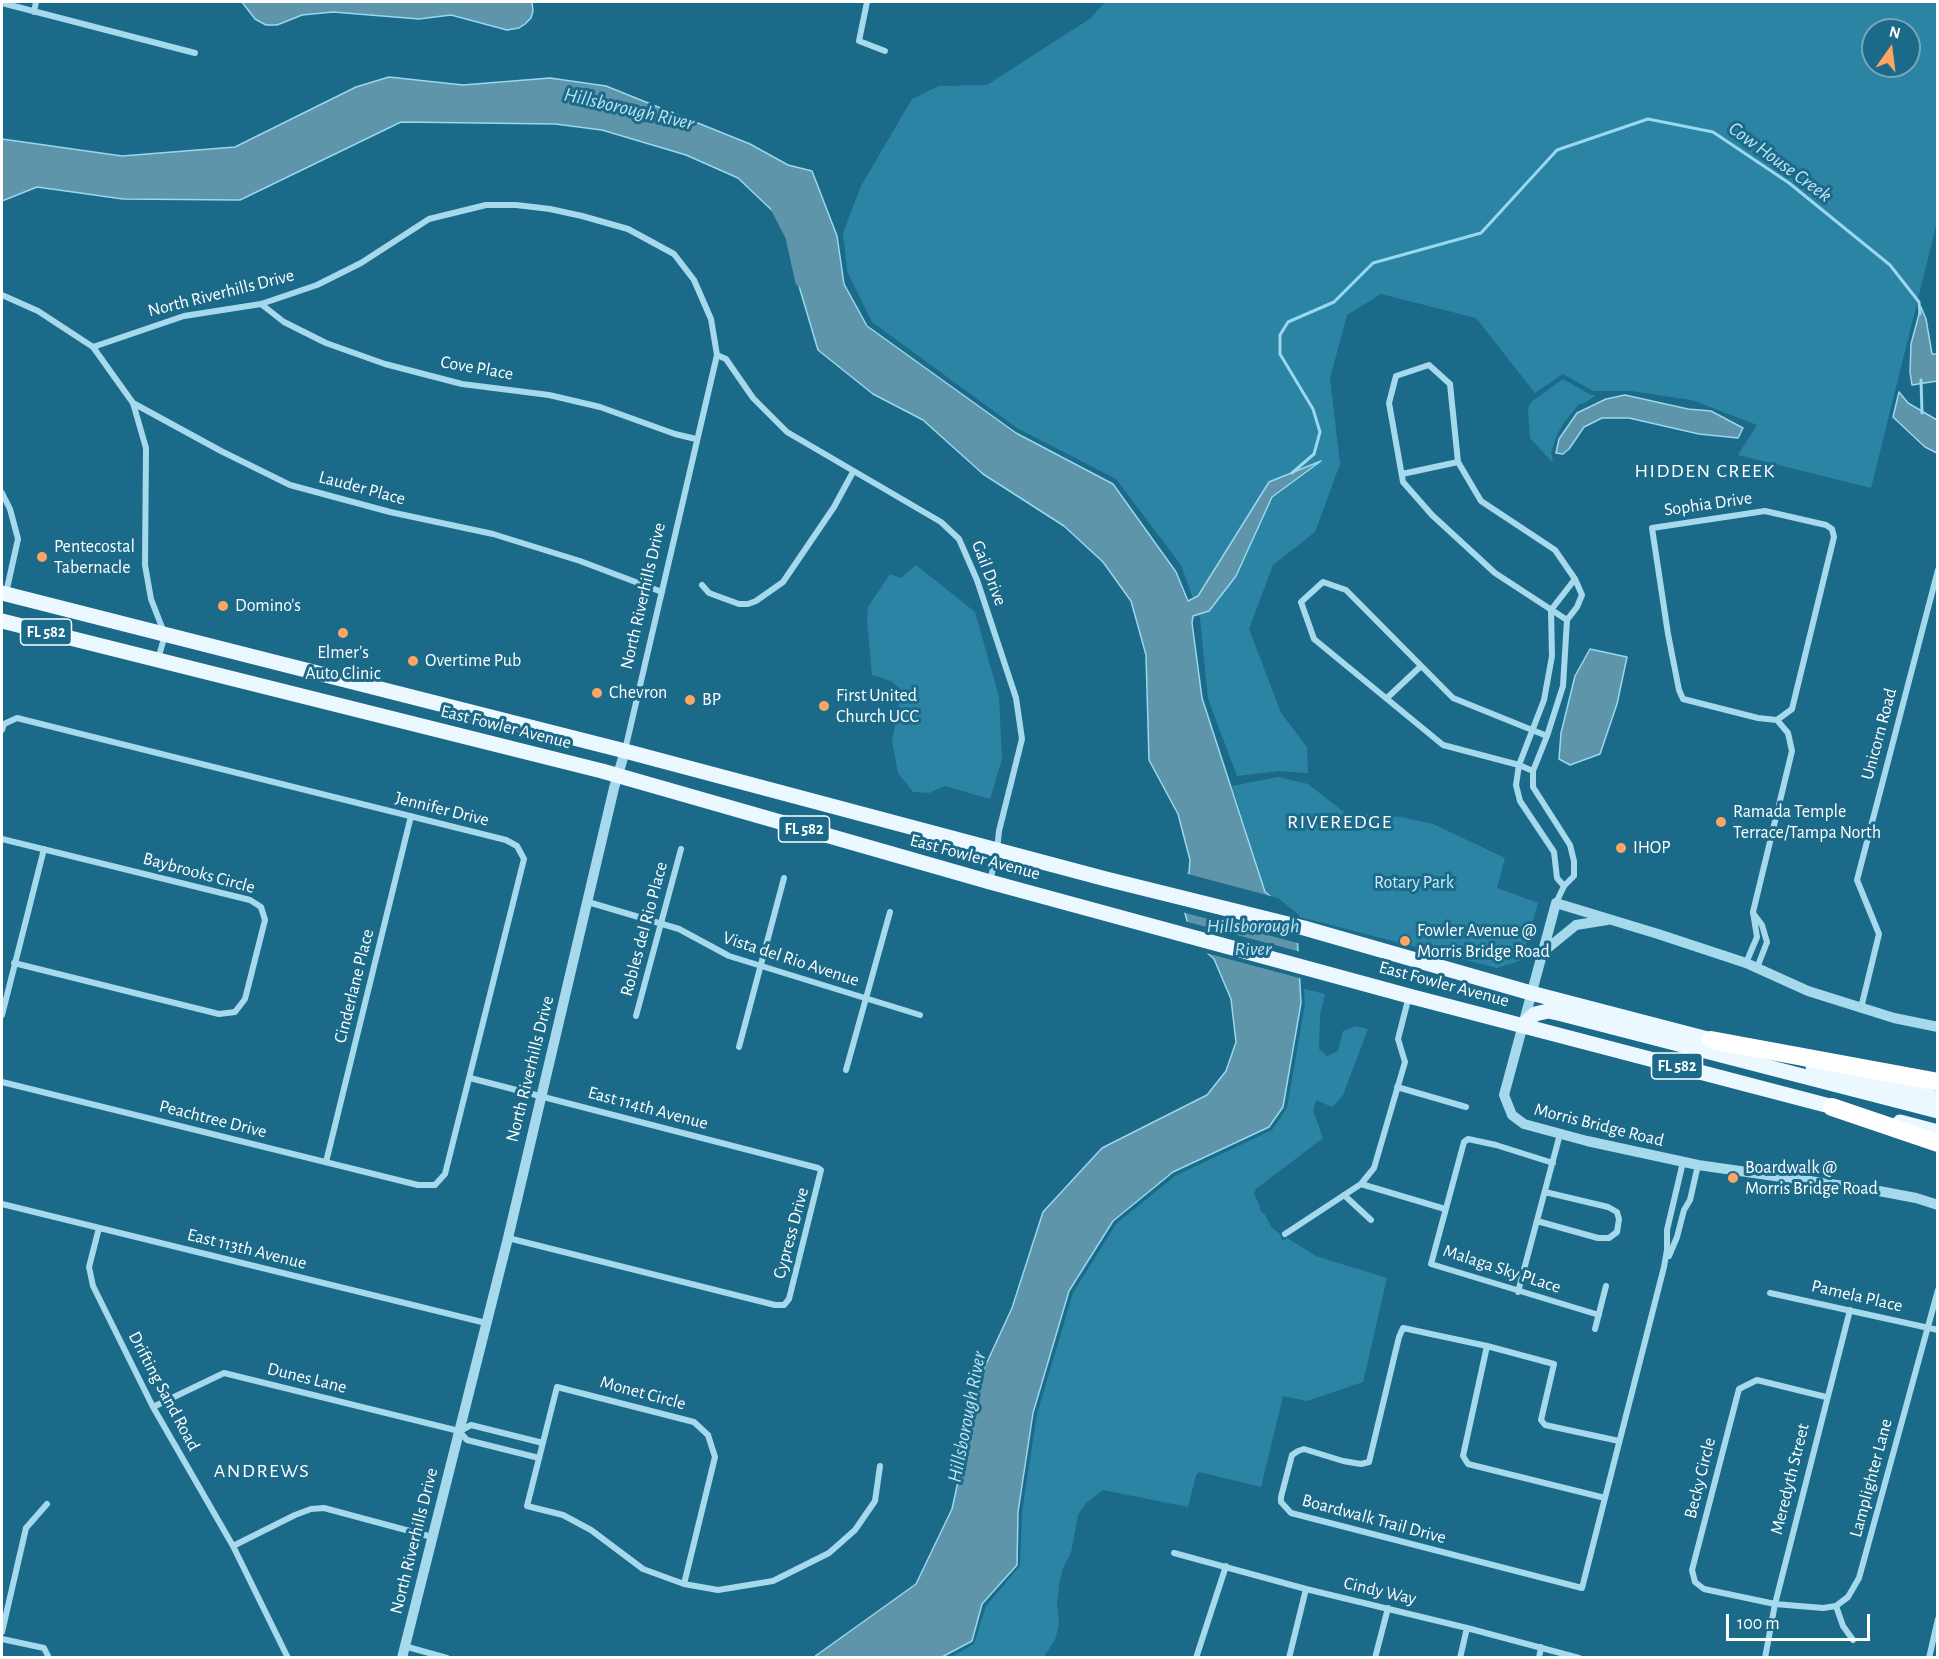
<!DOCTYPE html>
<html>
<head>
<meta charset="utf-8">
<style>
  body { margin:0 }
  #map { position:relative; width:1939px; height:1659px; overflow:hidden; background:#1c6a89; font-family:"Alegreya Sans",sans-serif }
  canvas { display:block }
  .frame { position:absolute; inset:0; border:3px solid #fff; pointer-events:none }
  .north { position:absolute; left:1861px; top:18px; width:60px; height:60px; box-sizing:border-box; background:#1c6a89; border:2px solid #77a6b8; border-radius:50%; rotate:14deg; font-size:16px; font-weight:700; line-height:24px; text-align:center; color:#fff }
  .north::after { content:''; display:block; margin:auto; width:21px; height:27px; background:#fda664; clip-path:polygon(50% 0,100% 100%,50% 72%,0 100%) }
  .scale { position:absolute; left:1726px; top:1614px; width:144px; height:27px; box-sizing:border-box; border:3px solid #fff; border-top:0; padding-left:8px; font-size:18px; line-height:21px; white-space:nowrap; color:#fff; -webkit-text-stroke:4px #1c6a89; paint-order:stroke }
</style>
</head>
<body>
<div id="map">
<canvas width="1939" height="1659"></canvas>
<div class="frame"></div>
<div class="north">N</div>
<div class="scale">100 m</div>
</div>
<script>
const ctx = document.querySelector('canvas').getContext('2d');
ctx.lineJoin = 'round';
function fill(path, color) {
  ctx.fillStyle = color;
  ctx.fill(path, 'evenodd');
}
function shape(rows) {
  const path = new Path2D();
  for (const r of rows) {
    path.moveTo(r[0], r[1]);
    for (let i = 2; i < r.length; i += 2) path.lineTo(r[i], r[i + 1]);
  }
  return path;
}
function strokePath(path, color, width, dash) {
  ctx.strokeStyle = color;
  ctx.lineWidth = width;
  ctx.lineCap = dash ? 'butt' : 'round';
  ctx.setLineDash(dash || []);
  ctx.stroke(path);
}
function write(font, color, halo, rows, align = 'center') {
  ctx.font = font + ' "Alegreya Sans",sans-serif';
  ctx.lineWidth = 6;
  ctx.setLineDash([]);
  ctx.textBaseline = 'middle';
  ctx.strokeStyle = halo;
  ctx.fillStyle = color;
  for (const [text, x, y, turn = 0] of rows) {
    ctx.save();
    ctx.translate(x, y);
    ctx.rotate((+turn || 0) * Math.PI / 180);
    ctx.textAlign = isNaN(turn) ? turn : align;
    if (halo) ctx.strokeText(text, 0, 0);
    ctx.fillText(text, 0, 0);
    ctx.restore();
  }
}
const green = shape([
  [1105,2,1937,2,1937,222,1871,488,1738,455,1757,425,1692,400,1631,391,1593,391,1563,374,1535,393,1476,318,1381,294,1347,315,1330,378,1340,464,1315,532,1273,565,1249,629,1281,713,1307,747,1308,773,1280,771,1237,776,1208,699,1200,618,1181,565,1116,479,1017,428,872,322,847,271,843,233,861,186,912,99,939,86,987,85,1091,18],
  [1873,30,1909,30,1909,66,1873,66],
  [1563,379,1591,395,1596,395,1585,403,1579,404,1563,424,1556,437,1551,453,1553,461,1551,461,1530,438,1528,408,1531,402],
  [916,565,975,612,999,697,1002,759,990,799,945,786,929,793,913,792,898,773,892,741,899,706,899,688,891,681,872,675,867,619,868,607,890,574,901,578],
  [1278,777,1308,784,1345,813,1400,817,1433,824,1505,858,1497,888,1538,903,1525,948,1519,961,1497,968,1296,916,1265,892,1232,786],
  [1304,989,1325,994,1320,1015,1319,1049,1327,1056,1338,1051,1343,1031,1356,1026,1368,1029,1343,1095,1332,1107,1316,1100,1313,1110,1323,1138,1256,1189,1254,1194,1260,1207,1259,1209,1265,1215,1272,1228,1279,1233,1283,1241,1287,1238,1316,1256,1387,1278,1363,1382,1307,1401,1283,1396,1261,1487,1199,1472,1196,1475,1188,1507,1103,1490,1086,1503,1078,1515,1071,1553,1063,1568,1059,1585,1057,1604,1059,1624,1055,1640,1045,1655,1042,1658,951,1657,974,1644,986,1606,1020,1566,1022,1512,1037,1414,1073,1293,1116,1224,1175,1176,1272,1130,1287,1108,1305,1004]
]);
const water = shape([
  [242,2,532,2,533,11,531,18,525,24,519,28,507,30,451,15,419,19,333,12,302,15,277,25,266,25,255,19,242,2],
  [389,77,463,85,550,78,606,86,750,144,788,165,812,171,837,236,844,284,867,326,1016,433,1113,484,1176,572,1188,601,1198,596,1269,482,1321,461,1272,497,1236,576,1209,611,1193,616,1192,623,1202,698,1265,892,1296,916,1301,1003,1283,1107,1269,1127,1173,1172,1113,1221,1069,1291,1033,1413,1018,1512,1017,1565,982,1604,972,1641,942,1657,814,1657,916,1584,952,1509,982,1373,1012,1308,1043,1212,1102,1148,1207,1095,1226,1071,1236,1042,1231,999,1214,959,1192,939,1177,884,1189,873,1190,860,1178,814,1149,760,1146,655,1131,601,1103,562,1064,526,983,474,923,420,873,394,818,350,796,276,801,238,738,178,686,155,602,130,555,124,401,122,240,200,123,199,37,187,2,201,2,139,122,156,235,147,356,87,389,77],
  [1921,307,1926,319,1932,354,1937,354,1937,381,1912,385,1910,372,1911,344,1921,307],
  [1899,392,1908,403,1937,420,1937,453,1925,447,1893,417,1899,392],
  [1625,395,1688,409,1711,411,1743,428,1738,438,1699,434,1629,418,1602,418,1584,427,1569,449,1563,454,1556,453,1559,439,1577,413,1606,399,1625,395],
  [1590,649,1627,657,1617,704,1600,754,1570,765,1559,759,1561,733,1575,676,1590,649]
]);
const pier = shape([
  [1184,873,1278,898,1299,915,1301,944,1182,912,1174,884],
  [1184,921,1301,952,1303,979,1202,952,1189,940]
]);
const stream = shape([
  [1921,380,1922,413],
  [1292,473,1314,454,1320,432,1313,409,1280,354,1280,335,1288,322,1334,302,1373,263,1481,233,1557,150,1648,119,1713,132,1789,183,1890,265,1919,302,1920,314]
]);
const river = shape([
  [779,208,793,235,803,280]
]);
const minor = shape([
  [867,2,859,41,885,51],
  [2,3,195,53],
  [34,12,36,2],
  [2,295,38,311,93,347,184,316,261,304,317,285,361,263,429,219,486,205,516,205,550,209,582,216,628,229,674,254,694,280,711,319,717,355,625,750],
  [261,304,284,322,326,343,385,364,462,384,549,395,600,407,675,434,696,439],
  [93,347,133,403,221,451,290,485,390,512,493,534,580,561,662,592],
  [717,355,726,359,753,398,787,432,941,522,959,539,977,580,1016,698,1022,739,999,831,997,850,990,882],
  [133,403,146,448,145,565,151,599,165,635,158,659],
  [1402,474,1458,462],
  [2,493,10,509,18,539,6,593],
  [702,585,709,593,739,604,748,604,756,601,783,582,834,507,853,472],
  [1551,610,1552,656,1544,700,1519,765,1516,785,1520,801,1554,852,1557,878,1564,886],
  [1551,610,1575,579],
  [1387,698,1421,666],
  [2,730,4,724,17,718,506,840,517,846,524,859,445,1174,435,1185,418,1185,2,1082],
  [1533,771,1519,765,1443,745,1314,639,1301,602,1323,582,1346,590,1453,698,1547,736],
  [2,839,250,900,261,907,265,920,245,999,235,1012,219,1014,14,963],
  [588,902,679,929,729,956,920,1015],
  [1556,903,1564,886,1574,876,1574,861,1570,845,1533,787,1533,771,1547,736,1563,686,1567,620,1577,607,1582,595,1575,579,1555,550,1481,501,1458,462,1450,384,1429,365,1396,376,1389,403,1403,482,1432,515,1495,573,1567,620],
  [1753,913,1762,925,1767,942,1757,968],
  [1746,963,1757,937,1753,912,1792,751,1788,733,1777,720,1792,709,1834,537,1832,529,1826,525,1765,511,1652,528,1668,634,1679,690,1683,699,1758,718,1777,720],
  [1861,1008,1879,934,1857,880,1938,570],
  [2,1015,44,849],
  [636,1016,681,849],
  [739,1047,784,878],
  [846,1070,890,912],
  [470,1078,818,1168,821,1170,789,1299,784,1305,775,1305,508,1238],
  [1397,1087,1466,1107],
  [326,1162,411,816],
  [1553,1163,1496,1145,1468,1139,1464,1142,1431,1264,1599,1315],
  [1361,1184,1445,1209],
  [1344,1195,1371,1220],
  [2,1204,486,1323],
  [1537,1221,1598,1238,1609,1238,1617,1232,1619,1219,1617,1212,1608,1207,1545,1192],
  [99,1228,89,1267,93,1286,153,1407,233,1546,288,1658],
  [1285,1234,1361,1184,1374,1168,1405,1062,1398,1039,1409,996],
  [1669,1256,1677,1237,1684,1210,1690,1200,1698,1165],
  [1518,1292,1560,1134],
  [1770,1293,1938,1330],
  [1595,1329,1606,1286],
  [1487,1346,1463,1456,1468,1464,1605,1498],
  [1826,1397,1757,1380,1739,1389,1692,1570,1695,1582,1704,1589,1775,1604,1823,1608,1836,1606,1848,1597,1859,1578,1938,1290],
  [153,1407,224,1373,459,1431,467,1440,539,1458],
  [460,1431,471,1425,543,1443],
  [1619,1441,1545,1425,1541,1420,1554,1364,1487,1346,1403,1328,1399,1337,1369,1462,1361,1464,1343,1461,1304,1449,1298,1451,1292,1455,1281,1497,1281,1502,1291,1513,1582,1588,1664,1267,1667,1250,1667,1230,1683,1162],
  [233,1546,295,1515,311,1509,324,1508,432,1537],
  [1174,1553,1306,1589,1467,1628,1579,1658],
  [684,1584,715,1457,708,1435,694,1422,557,1387,527,1506,563,1515,591,1530,643,1569,684,1584,718,1590,773,1581,829,1553,855,1530,875,1501,880,1466],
  [1836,1606,1843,1626,1853,1640],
  [2,1632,26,1528,47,1504],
  [2,1639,44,1648,49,1658],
  [404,1646,447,1658],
  [1196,1658,1226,1566],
  [1289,1658,1306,1589],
  [1375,1658,1388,1608],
  [1460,1658,1467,1628],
  [1539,1658,1541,1647],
  [1765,1658,1775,1604,1850,1310],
  [1929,1658,1938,1619]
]);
const tertiary = shape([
  [1543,952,1576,925,1607,920],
  [1938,1027,1894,1018,1808,991,1746,963,1658,934,1556,903,1504,1095,1512,1115,1524,1124,1587,1141,1698,1165,1879,1191,1916,1198,1938,1205],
  [402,1658,508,1238,614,788,625,751]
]);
const primary = shape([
  [2,593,625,751,1106,879,1304,928,1531,993,1723,1043],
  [2,621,602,771,990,882,1409,996,1841,1109],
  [1522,1026,1535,1014,1548,1011,1562,1014,1938,1111],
  [1813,1066,1938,1099],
  [1900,1122,1938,1132]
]);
const motorway = shape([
  [1711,1040,1938,1082],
  [1832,1107,1938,1143]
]);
const markers = [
  [42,557,6,"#fda664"],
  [223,606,6,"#fda664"],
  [343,633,6,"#fda664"],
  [413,661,6,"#fda664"],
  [597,693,6,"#fda664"],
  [690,700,6,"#fda664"],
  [824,706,6,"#fda664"],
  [1721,822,6,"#fda664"],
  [1621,848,6,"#fda664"],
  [1405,941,6,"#fda664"],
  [1733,1178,6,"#fda664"]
];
const shields = [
  [46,632,51],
  [804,829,51],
  [1677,1066,51]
];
const shieldNames = [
  ["FL 582",46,632],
  ["FL 582",804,829],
  ["FL 582",1677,1066]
];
const streetNames = [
  ["North Riverhills Drive",221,293,-14],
  ["Cove Place",477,368,10],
  ["Lauder Place",362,488,15],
  ["Sophia Drive",1708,504,-8],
  ["Gail Drive",989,573,69],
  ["North Riverhills Drive",643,596,-77],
  ["East Fowler Avenue",506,727,14],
  ["Unicorn Road",1879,734,-75],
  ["Jennifer Drive",442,809,14],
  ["East Fowler Avenue",975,857,15],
  ["Baybrooks Circle",199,873,15],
  ["Robles del Rio Place",644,929,-75],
  ["Vista del Rio Avenue",791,959,18],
  ["East Fowler Avenue",1444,984,15],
  ["Cinderlane Place",354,986,-76],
  ["North Riverhills Drive",530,1069,-76],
  ["East 114th Avenue",648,1108,15],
  ["Peachtree Drive",213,1119,14],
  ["Morris Bridge Road",1599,1125,14],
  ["Cypress Drive",791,1233,-75],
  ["East 113th Avenue",247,1249,14],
  ["Malaga Sky PLace",1502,1269,18],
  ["Pamela Place",1857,1296,13],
  ["Dunes Lane",307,1378,14],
  ["Drifting Sand Road",164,1391,62],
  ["Monet Circle",643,1393,15],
  ["Becky Circle",1700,1478,-76],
  ["Lamplighter Lane",1871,1478,-75],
  ["Meredyth Street",1790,1479,-76],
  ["Boardwalk Trail Drive",1374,1519,15],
  ["North Riverhills Drive",414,1541,-76],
  ["Cindy Way",1380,1591,13]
];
const poiNames = [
  ["Pentecostal",54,547],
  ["Tabernacle",54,568],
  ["Domino's",235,606],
  ["Elmer's",343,653,"center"],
  ["Auto Clinic",343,674,"center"],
  ["Overtime Pub",425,661],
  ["Chevron",609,693],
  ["First United",836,696],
  ["Church UCC",836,717],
  ["BP",702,700],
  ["Ramada Temple",1733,812],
  ["Terrace/Tampa North",1733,833],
  ["IHOP",1633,848],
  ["Fowler Avenue @",1417,931],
  ["Morris Bridge Road",1417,952],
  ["Boardwalk @",1745,1168],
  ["Morris Bridge Road",1745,1189]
];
const parkNames = [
  ["Rotary Park",1414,883]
];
const waterNames = [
  ["Hillsborough River",629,109,13],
  ["Cow House Creek",1780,162,36],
  ["Hillsborough",1253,926],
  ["River",1253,949],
  ["Hillsborough River",967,1417,-79]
];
const neighbourhoodNames = [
  ["HIDDEN CREEK",1705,471],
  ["RIVEREDGE",1340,822],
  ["ANDREWS",262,1471]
];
fill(green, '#2c84a5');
fill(water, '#5e95aa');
strokePath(water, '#99d8ee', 1.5);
fill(pier, '#1c6a89');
strokePath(stream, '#99d8ee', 3);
strokePath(river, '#5e95aa', 16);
strokePath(minor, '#a6d9ec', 6);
strokePath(tertiary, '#a6d9ec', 10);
strokePath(primary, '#ebf8ff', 15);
strokePath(motorway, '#fff', 18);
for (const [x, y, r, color] of markers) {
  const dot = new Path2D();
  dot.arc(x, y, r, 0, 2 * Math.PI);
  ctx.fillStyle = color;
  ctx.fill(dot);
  strokePath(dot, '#1c6a89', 2);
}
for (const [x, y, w] of shields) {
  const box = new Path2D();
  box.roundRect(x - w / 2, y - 13, w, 26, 4.5);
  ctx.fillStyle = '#1c6a89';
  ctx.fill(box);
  strokePath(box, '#fff', 1.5);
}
write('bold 16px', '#fff', null, shieldNames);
write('18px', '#fff', '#1c6a89', streetNames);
write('18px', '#fff', '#1c6a89', poiNames, 'left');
write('18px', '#cbedf9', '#1c6a89', parkNames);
write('italic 20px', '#bee6f5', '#1c6a89', waterNames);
ctx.letterSpacing = '1.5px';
write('20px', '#fff', '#1c6a89', neighbourhoodNames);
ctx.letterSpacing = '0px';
</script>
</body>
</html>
